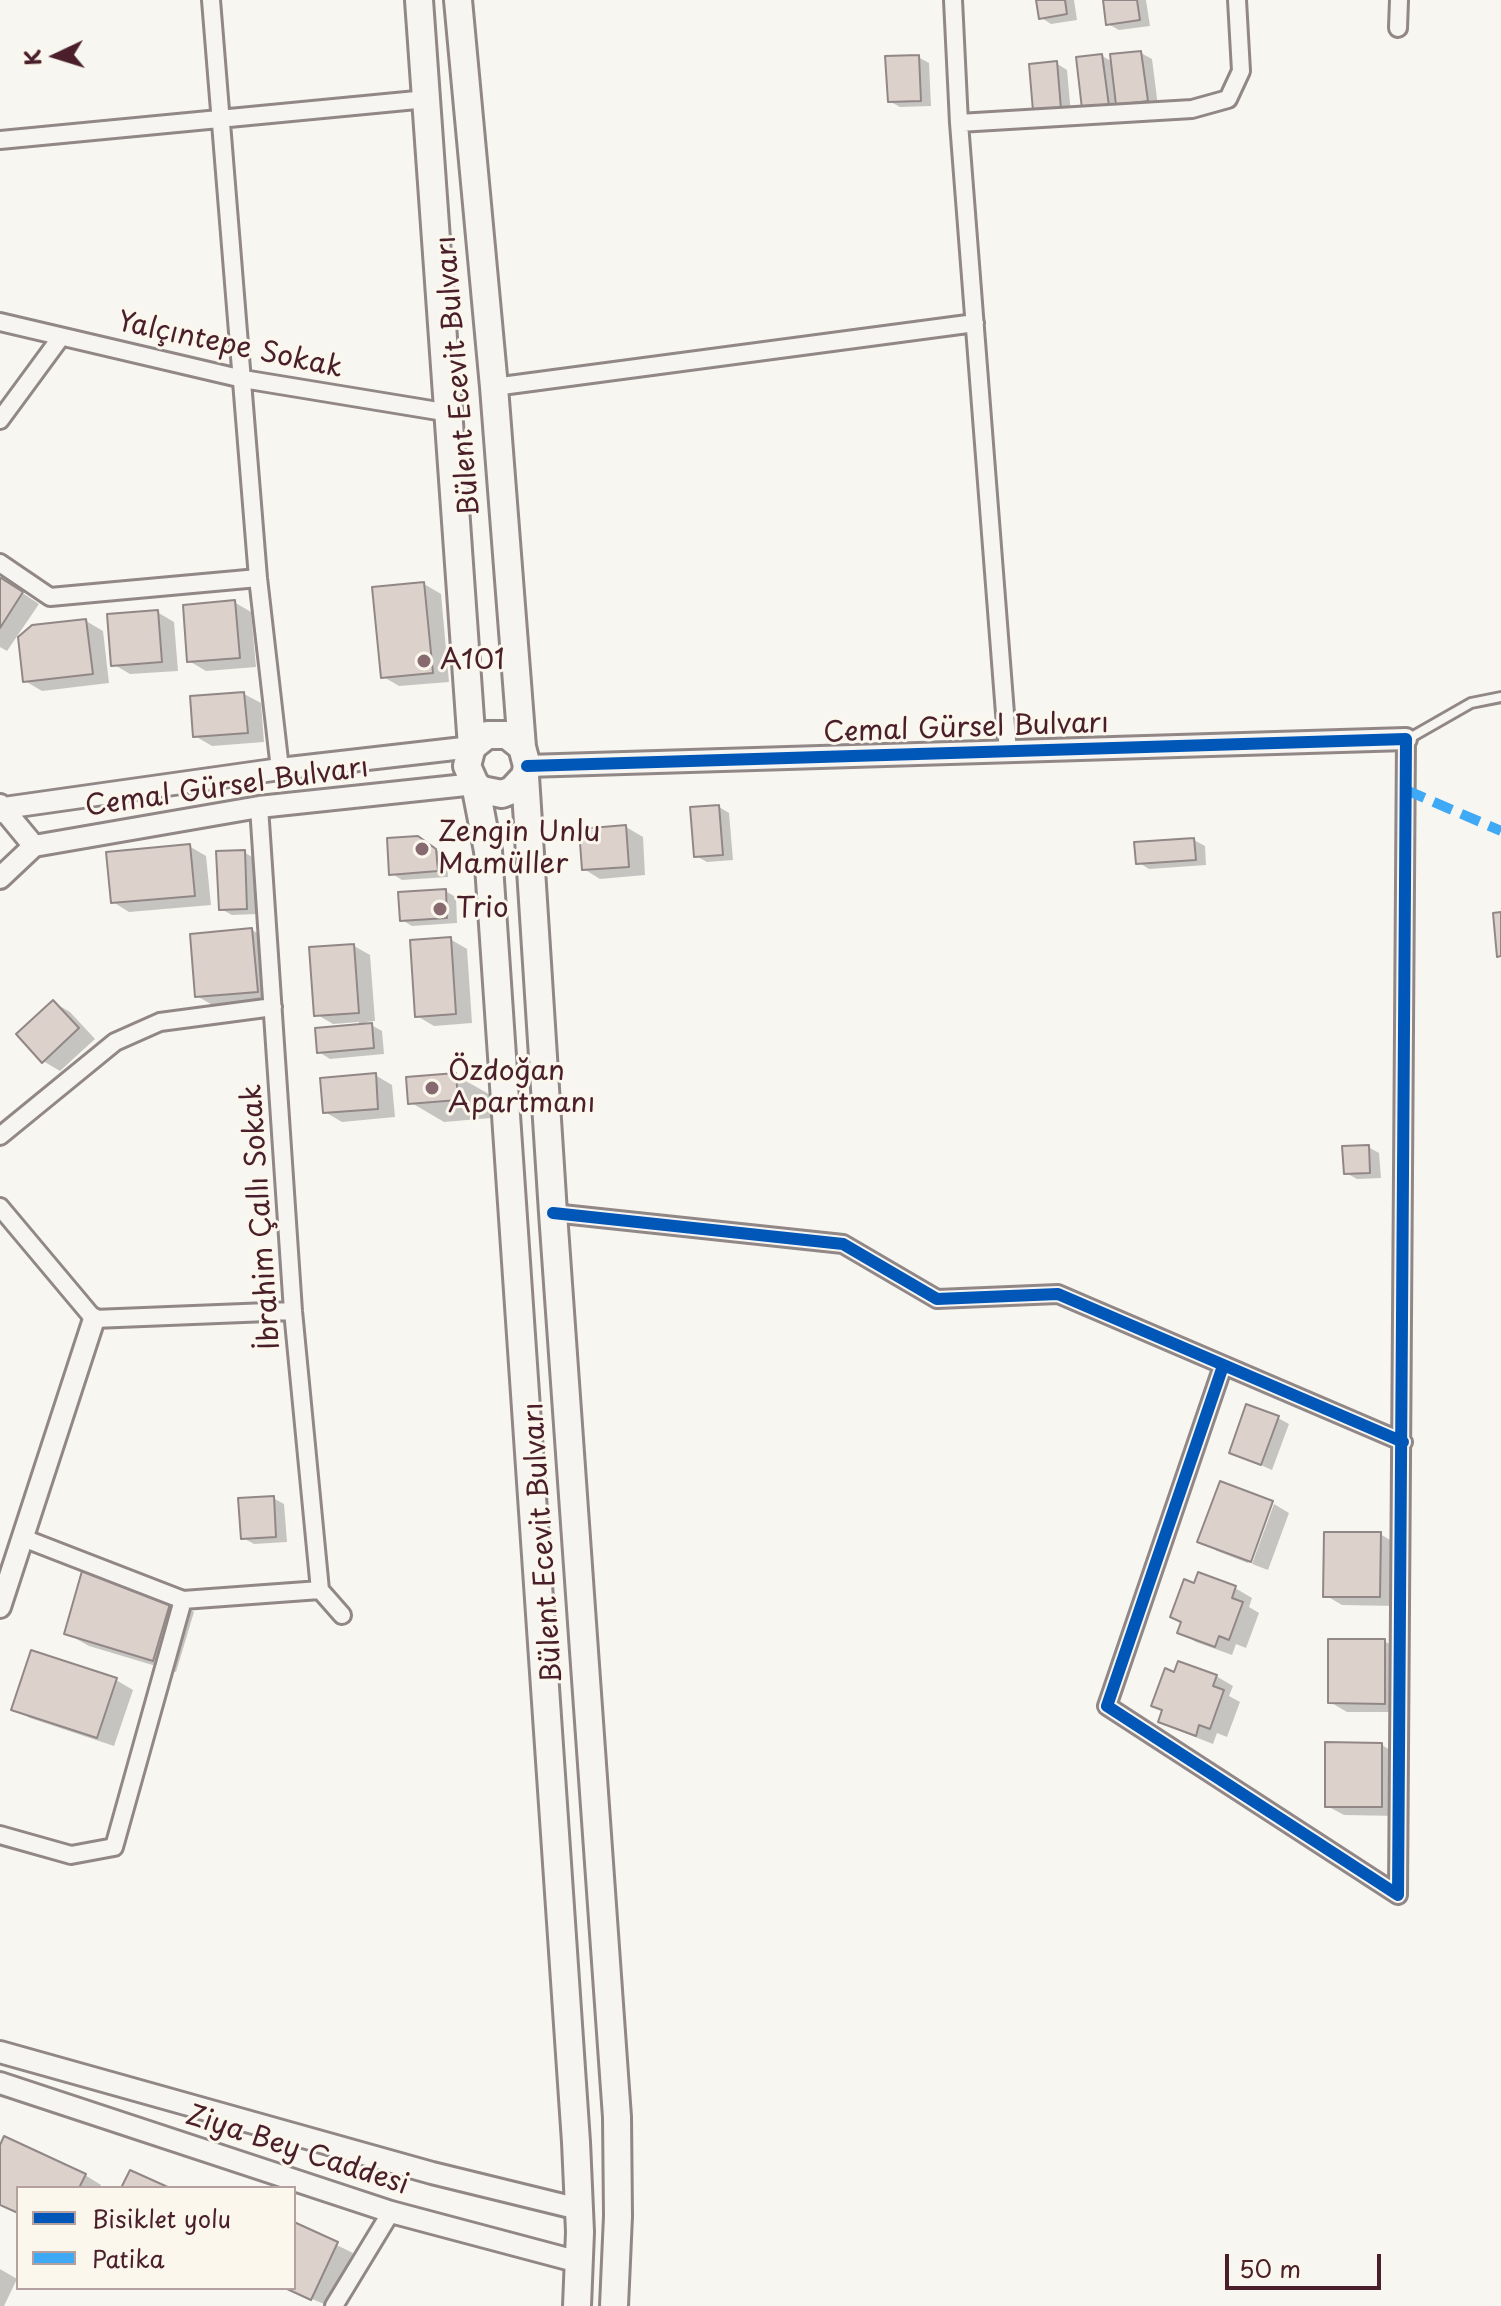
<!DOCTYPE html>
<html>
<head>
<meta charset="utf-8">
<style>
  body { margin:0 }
  #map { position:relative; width:1501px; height:2306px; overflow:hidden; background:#f8f6f0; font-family:"Playpen Sans",sans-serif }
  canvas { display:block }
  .legend { position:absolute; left:16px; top:2186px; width:280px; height:104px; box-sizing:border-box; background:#fbf7ec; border:2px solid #b4a19f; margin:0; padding:10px 14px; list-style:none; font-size:24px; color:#4a1f2b }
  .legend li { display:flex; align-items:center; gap:16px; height:40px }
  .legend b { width:40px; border:2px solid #b4a19f }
  .north { position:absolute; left:16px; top:16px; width:80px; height:80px; -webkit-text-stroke:6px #fbf7ec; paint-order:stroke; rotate:266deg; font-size:22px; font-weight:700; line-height:32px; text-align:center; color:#4a1f2b }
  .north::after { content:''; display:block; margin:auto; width:28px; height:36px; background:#4a1f2b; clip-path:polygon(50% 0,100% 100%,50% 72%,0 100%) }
  .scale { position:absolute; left:1225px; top:2254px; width:156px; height:36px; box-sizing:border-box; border:4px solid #4a1f2b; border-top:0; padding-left:10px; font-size:24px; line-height:28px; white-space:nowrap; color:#4a1f2b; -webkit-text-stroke:6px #fbf7ec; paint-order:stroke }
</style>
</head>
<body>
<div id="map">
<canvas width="1501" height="2306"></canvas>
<ul class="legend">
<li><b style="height:10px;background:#0057b8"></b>Bisiklet yolu</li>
<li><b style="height:10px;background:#3fa9f5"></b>Patika</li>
</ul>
<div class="north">K</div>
<div class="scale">50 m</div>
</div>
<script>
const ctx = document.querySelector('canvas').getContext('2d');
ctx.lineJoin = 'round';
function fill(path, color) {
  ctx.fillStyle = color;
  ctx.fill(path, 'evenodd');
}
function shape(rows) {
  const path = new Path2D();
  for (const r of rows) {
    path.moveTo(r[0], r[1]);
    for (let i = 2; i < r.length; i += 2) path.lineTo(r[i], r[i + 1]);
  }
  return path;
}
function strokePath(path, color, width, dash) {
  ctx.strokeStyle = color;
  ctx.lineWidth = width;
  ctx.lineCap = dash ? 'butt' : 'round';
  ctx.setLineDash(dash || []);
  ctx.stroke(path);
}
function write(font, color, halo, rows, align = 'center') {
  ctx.font = font + ' "Playpen Sans",sans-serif';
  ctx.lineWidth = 6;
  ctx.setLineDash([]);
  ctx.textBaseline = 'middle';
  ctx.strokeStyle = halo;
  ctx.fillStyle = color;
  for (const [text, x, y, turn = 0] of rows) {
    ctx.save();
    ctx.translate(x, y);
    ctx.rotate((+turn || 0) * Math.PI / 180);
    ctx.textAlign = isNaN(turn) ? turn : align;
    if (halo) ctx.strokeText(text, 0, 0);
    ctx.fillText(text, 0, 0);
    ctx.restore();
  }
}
const shadow = shape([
  [1038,0,1074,0,1077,20,1051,24,1040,17],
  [1105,0,1146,0,1150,26,1119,30,1108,24],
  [1141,53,1152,59,1158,106,1128,110,1118,104,1119,111,1095,114,1102,56,1113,62],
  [918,57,929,63,931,106,900,107,889,101],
  [1056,63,1067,70,1071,114,1035,110],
  [0,583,18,590,39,604,7,651,0,647],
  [424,584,441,594,449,682,399,686,382,676],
  [234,602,251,612,256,667,206,671,189,661],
  [157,612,174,622,178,671,130,674,113,664],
  [86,621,103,631,109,683,42,691,25,681],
  [244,694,261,703,264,742,212,746,195,736],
  [719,807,729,813,733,860,707,862,696,856],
  [626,827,643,837,645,875,600,879,584,869],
  [1194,840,1205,846,1206,865,1149,869,1138,862],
  [429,845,447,857,448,877,402,880,391,873],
  [189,846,206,856,211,905,129,912,113,902],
  [244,852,255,859,257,914,232,915,221,909],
  [445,891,456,897,457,923,412,926,402,920],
  [252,930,269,940,274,1001,214,1006,197,996],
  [450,939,467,949,472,1023,434,1026,417,1016],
  [354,946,370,955,375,1021,366,1022,382,1031,384,1054,330,1059,319,1052,359,1026,359,1022,333,1024,316,1014],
  [53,1002,70,1012,95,1039,60,1071,43,1061],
  [375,1075,392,1085,395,1117,342,1122,325,1112],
  [455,1075,489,1094,491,1118,444,1122,410,1102],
  [1368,1147,1379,1153,1381,1178,1357,1179,1346,1173],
  [1278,1418,1289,1424,1272,1470,1231,1452],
  [273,1498,284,1504,287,1542,254,1544,243,1538],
  [1270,1503,1248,1563,1217,1551,1200,1541],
  [1274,1504,1289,1513,1268,1570,1252,1564],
  [1380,1534,1397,1544,1397,1606,1342,1605,1325,1595],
  [1199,1574,1235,1588,1252,1598,1249,1607,1259,1613,1246,1648,1236,1644,1232,1655,1196,1642,1180,1632],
  [171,1599,194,1612,176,1672,89,1646,66,1633],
  [1384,1641,1401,1650,1401,1712,1347,1712,1330,1702],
  [1175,1674,1216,1676,1233,1686,1229,1696,1240,1702,1227,1737,1217,1733,1213,1744,1177,1730,1160,1721,1164,1711,1153,1705],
  [116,1680,133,1690,114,1746,30,1718,14,1709],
  [1382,1745,1398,1755,1398,1816,1344,1815,1327,1806],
  [0,2150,85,2175,101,2185,100,2188,18,2188,18,2213,0,2205],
  [294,2224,353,2253,329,2306,285,2288,294,2288],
  [0,2269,17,2279,4,2306,0,2306]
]);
const building = shape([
  [1036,0,1065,0,1067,14,1039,19,1036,0],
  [1103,0,1137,0,1140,20,1106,25,1103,0],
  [1141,51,1148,101,1116,105,1110,54,1141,51],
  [1102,54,1109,106,1082,109,1076,57,1102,54],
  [919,55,921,101,888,102,885,56,919,55],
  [1057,61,1061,109,1033,111,1029,64,1057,61],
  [1,578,23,592,0,628,0,579,1,578],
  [424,582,433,673,381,678,372,587,424,582],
  [235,600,240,658,187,662,183,605,235,600],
  [158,610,162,662,111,666,107,614,158,610],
  [86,619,93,674,23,682,18,637,32,625,86,619],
  [244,692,248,733,193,737,190,696,244,692],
  [719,805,723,855,694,857,690,807,719,805],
  [626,825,629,867,582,870,579,829,626,825],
  [418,836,436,849,438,871,389,875,387,838,418,836],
  [1194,838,1196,860,1136,864,1134,842,1194,838],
  [190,844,195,896,111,903,106,852,190,844],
  [245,850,247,909,219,910,216,851,245,850],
  [446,889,447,918,400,921,398,892,446,889],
  [1501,912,1501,956,1497,957,1493,913,1501,912],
  [252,928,258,992,195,997,190,934,252,928],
  [451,937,456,1014,415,1017,410,940,451,937],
  [354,944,359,1013,314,1016,309,947,354,944],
  [53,1000,79,1028,42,1063,16,1034,53,1000],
  [372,1023,374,1048,317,1053,315,1028,372,1023],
  [376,1073,378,1109,323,1113,320,1078,376,1073],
  [456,1073,458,1100,408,1104,406,1077,456,1073],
  [1369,1145,1370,1173,1344,1174,1342,1146,1369,1145],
  [1246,1404,1279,1416,1261,1465,1229,1453,1246,1404],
  [1220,1481,1273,1501,1251,1562,1197,1542,1220,1481],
  [274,1496,276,1537,241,1539,238,1498,274,1496],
  [1324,1532,1381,1532,1380,1597,1323,1597,1324,1532],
  [82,1571,172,1597,153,1661,64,1634,82,1571],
  [1198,1572,1236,1586,1232,1598,1243,1602,1229,1640,1219,1636,1215,1647,1177,1633,1181,1622,1170,1617,1184,1579,1194,1583,1198,1572],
  [1328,1639,1385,1639,1385,1704,1328,1703,1328,1639],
  [31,1650,117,1678,97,1738,11,1710,31,1650],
  [1178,1661,1217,1675,1213,1686,1224,1690,1210,1729,1199,1725,1196,1736,1158,1722,1162,1710,1151,1706,1165,1668,1174,1672,1178,1661],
  [1325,1742,1382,1743,1382,1807,1325,1807,1325,1742],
  [4,2136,86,2174,79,2188,18,2188,18,2213,0,2205,0,2145,4,2136],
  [130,2170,170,2188,121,2188,130,2170],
  [294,2222,338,2242,311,2300,285,2288,294,2288,294,2222]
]);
const service = shape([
  [1408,739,1471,703,1501,697]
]);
const minor = shape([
  [211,0,258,578,280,769],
  [953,0,959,123,1008,752],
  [1398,28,1399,0],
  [959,123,1192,109,1228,99,1241,71,1237,0],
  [0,140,427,99],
  [0,322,243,379,450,413],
  [494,387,975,323],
  [0,420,61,337],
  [0,563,50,597,258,578],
  [259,807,293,1311,320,1590,342,1615],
  [0,1136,115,1042,160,1022,273,1007],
  [0,1207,94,1319,293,1311],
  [553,1213,843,1244,937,1299,1058,1294,1403,1442],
  [1223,1366,1107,1706,1398,1895,1406,739],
  [23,1538,183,1600,320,1590],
  [0,1835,71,1855,114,1847,183,1600],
  [334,2306,391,2212]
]);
const tertiary = shape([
  [527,766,1406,739],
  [0,805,34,846],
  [0,812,4,808,280,769,472,747],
  [0,878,34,846,259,807,475,784],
  [0,1607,94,1319],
  [0,2052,432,2173,579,2209],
  [0,2083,391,2212,579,2262]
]);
const primary = shape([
  [419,0,472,747],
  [458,0,494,387,522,747],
  [525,776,512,790,502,794,482,790,475,784,467,766,472,747,487,735,507,735,522,747,527,766,525,776,553,1213,617,2117,618,2216,614,2306],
  [475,784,488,851,576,2142,580,2232,577,2306]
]);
const quiet = shape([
  [1406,790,1501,831]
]);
const cycleway = shape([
  [527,766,1406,739,1398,1895,1107,1706,1223,1366],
  [553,1213,843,1244,937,1299,1058,1294,1403,1442]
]);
const markers = [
  [424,661,8,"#876a70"],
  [422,849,8,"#876a70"],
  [440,909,8,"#876a70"],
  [432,1088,8,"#876a70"]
];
const streetNames = [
  ["Yalçıntepe Sokak",230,346,12],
  ["Bülent Ecevit Bulvarı",459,376,-95],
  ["Cemal Gürsel Bulvarı",966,729,-2],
  ["Cemal Gürsel Bulvarı",227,788,-8],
  ["İbrahim Çallı Sokak",262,1217,-94],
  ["Bülent Ecevit Bulvarı",544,1543,-94],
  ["Ziya Bey Caddesi",297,2151,18]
];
const poiNames = [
  ["A101",440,661],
  ["Zengin Unlu",438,833],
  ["Mamüller",438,865],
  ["Trio",456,909],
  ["Özdoğan",448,1072],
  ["Apartmanı",448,1104]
];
fill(shadow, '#0003');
fill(building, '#dcd2cb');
strokePath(building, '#918787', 2);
strokePath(service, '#918787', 14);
strokePath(minor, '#918787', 22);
strokePath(tertiary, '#918787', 26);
strokePath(primary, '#918787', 32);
strokePath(service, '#f6f5f1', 8);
strokePath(minor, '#f6f5f1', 16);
strokePath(tertiary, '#f6f5f1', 20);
strokePath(primary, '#f6f5f1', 26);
strokePath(quiet, '#3fa9f5', 10, [20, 10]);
strokePath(cycleway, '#0057b8', 12);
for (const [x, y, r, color] of markers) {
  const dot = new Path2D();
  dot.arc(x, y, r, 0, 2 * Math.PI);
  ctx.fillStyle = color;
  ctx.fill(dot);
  strokePath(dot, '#fbf7ec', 3);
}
write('28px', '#4a1f2b', '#fbf7ec', streetNames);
write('28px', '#4a1f2b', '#fbf7ec', poiNames, 'left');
</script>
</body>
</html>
